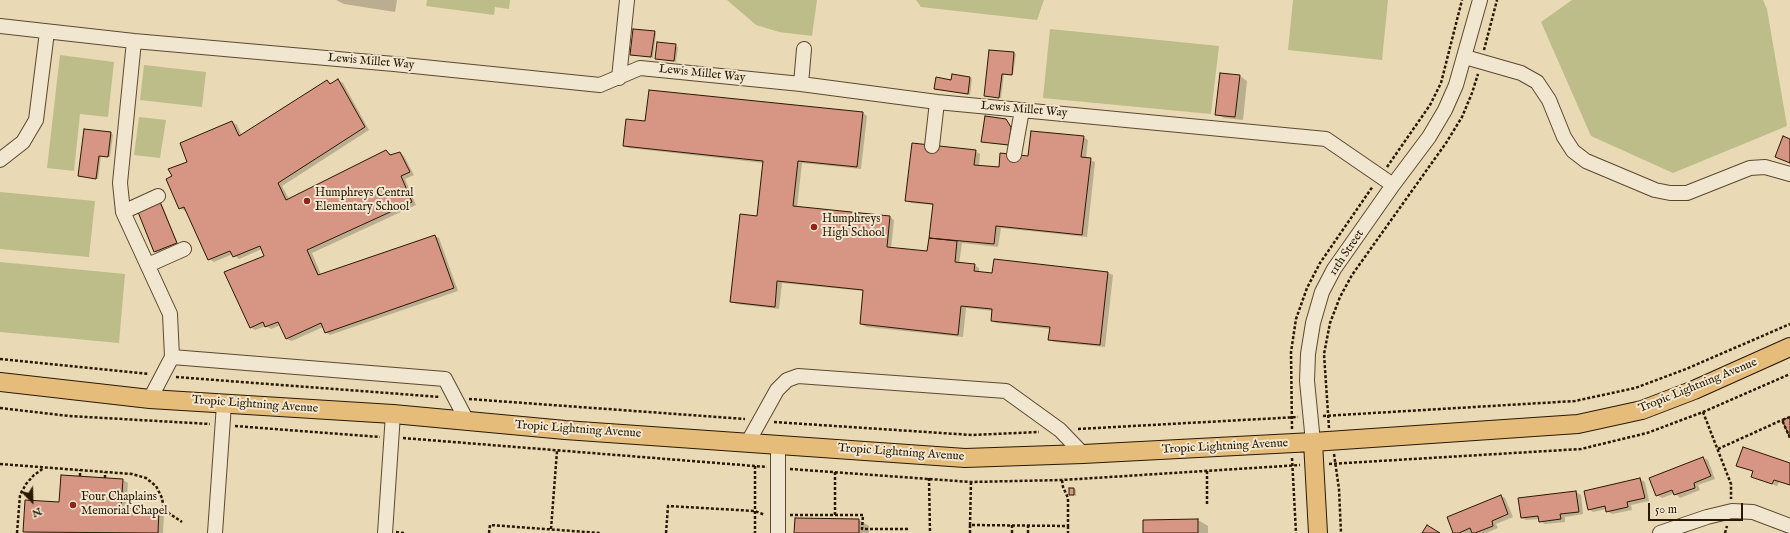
<!DOCTYPE html>
<html>
<head>
<meta charset="utf-8">
<style>
  body { margin:0 }
  #map { position:relative; width:1790px; height:533px; overflow:hidden; background:#ead9b5; font-family:"IM FELL English",serif }
  canvas { display:block }
  .north { position:absolute; left:12px; top:481px; width:40px; height:40px; -webkit-text-stroke:3px #f1e6cf; paint-order:stroke; rotate:157deg; font-size:11px; font-weight:700; line-height:16px; text-align:center; color:#2a1902 }
  .north::after { content:''; display:block; margin:auto; width:14px; height:18px; background:#2a1902; clip-path:polygon(50% 0,100% 100%,50% 72%,0 100%) }
  .scale { position:absolute; left:1648px; top:503px; width:95px; height:18px; box-sizing:border-box; border:2px solid #2a1902; border-top:0; padding-left:5px; font-size:12px; line-height:14px; white-space:nowrap; color:#2a1902; -webkit-text-stroke:3px #f1e6cf; paint-order:stroke }
</style>
</head>
<body>
<div id="map">
<canvas width="1790" height="533"></canvas>
<div class="north">N</div>
<div class="scale">50 m</div>
</div>
<script>
const ctx = document.querySelector('canvas').getContext('2d');
ctx.lineJoin = 'round';
function fill(path, color) {
  ctx.fillStyle = color;
  ctx.fill(path, 'evenodd');
}
function shape(rows) {
  const path = new Path2D();
  for (const r of rows) {
    path.moveTo(r[0], r[1]);
    for (let i = 2; i < r.length; i += 2) path.lineTo(r[i], r[i + 1]);
  }
  return path;
}
function strokePath(path, color, width, dash) {
  ctx.strokeStyle = color;
  ctx.lineWidth = width;
  ctx.lineCap = dash ? 'butt' : 'round';
  ctx.setLineDash(dash || []);
  ctx.stroke(path);
}
function write(font, color, halo, rows, align = 'center') {
  ctx.font = font + ' "IM FELL English",serif';
  ctx.lineWidth = 4;
  ctx.setLineDash([]);
  ctx.textBaseline = 'middle';
  ctx.strokeStyle = halo;
  ctx.fillStyle = color;
  for (const [text, x, y, turn = 0] of rows) {
    ctx.save();
    ctx.translate(x, y);
    ctx.rotate((+turn || 0) * Math.PI / 180);
    ctx.textAlign = isNaN(turn) ? turn : align;
    if (halo) ctx.strokeText(text, 0, 0);
    ctx.fillText(text, 0, 0);
    ctx.restore();
  }
}
const green = shape([
  [427,0,510,0,509,9,495,7,494,15,426,6],
  [727,0,817,0,812,36,779,32,756,25],
  [916,0,1044,0,1037,20,921,7],
  [1293,0,1388,0,1382,60,1288,50],
  [1572,0,1763,0,1767,9,1787,126,1673,173,1591,136,1541,22],
  [1050,29,1219,46,1211,114,1043,98],
  [60,55,114,62,108,117,80,114,74,171,47,168],
  [144,65,206,72,202,107,140,100],
  [139,117,166,120,160,158,134,155],
  [0,192,95,201,89,257,0,249],
  [0,262,125,274,119,343,0,332]
]);
const shadow = shape([
  [336,0,397,0,395,12,344,4],
  [654,32,656,33,653,58,633,55],
  [658,43,678,47,676,62,656,59],
  [1014,53,1016,54,1013,75,1004,74,1001,98,985,96],
  [1221,74,1240,76,1247,81,1243,120,1224,118,1216,114],
  [970,78,972,79,970,95,935,89,952,81],
  [338,80,343,83,369,130,282,186,289,199,386,151,392,155,400,153,404,156,414,175,405,179,416,205,312,253,321,275,434,236,439,238,458,291,330,335,325,332,323,327,292,341,287,339,281,325,271,329,266,326,255,330,250,327,265,256,262,249,239,259,233,254,214,262,209,259,187,210,185,211,180,208,173,177,232,122,237,125,242,136,327,81,332,84],
  [863,113,867,116,861,169,802,163,797,208,890,217,894,220,891,249,928,252,934,205,911,203,906,200,975,151,980,154,979,166,1000,168,1083,137,1088,140,1086,159,1095,162,1087,237,1001,228,998,247,962,243,959,264,974,265,979,268,979,272,993,274,995,260,1108,273,1113,275,1105,347,1054,342,1049,339,1050,329,996,323,992,321,993,311,966,308,963,337,866,327,861,324,864,291,782,283,779,309,736,304,731,301,758,217,764,163,629,148,624,146,646,122],
  [1005,120,1013,129,1011,146,985,142],
  [111,133,113,135,110,157,101,156,98,179,79,176],
  [160,203,162,204,178,244,157,253,155,251],
  [1703,458,1708,460,1715,479,1698,485,1700,490,1680,498,1675,493,1662,498,1657,495],
  [1790,464,1790,485,1779,482,1777,486,1757,479,1752,477,1754,472,1737,465],
  [62,476,123,480,128,483,126,509,159,511,164,514,163,533,27,533,24,531,60,503],
  [1640,479,1645,482,1649,501,1631,505,1632,510,1612,514,1607,511,1607,509,1593,512,1589,509,1585,491],
  [1074,489,1076,490,1076,496,1070,495],
  [1576,492,1581,495,1583,514,1565,517,1565,522,1545,524,1540,521,1539,519,1526,520,1521,517],
  [1501,496,1505,498,1513,517,1496,524,1498,528,1486,533,1454,533],
  [859,520,869,526,869,533,795,533],
  [1198,520,1208,526,1208,533,1144,533]
]);
const building = shape([
  [633,29,655,31,651,57,630,55,633,29],
  [657,42,676,44,674,61,655,59,657,42],
  [989,50,1014,52,1012,75,1002,74,999,98,984,96,989,50],
  [1220,73,1240,75,1235,117,1215,115,1220,73],
  [952,74,970,77,968,94,934,89,936,77,951,80,952,74],
  [338,79,365,127,278,183,286,200,386,150,390,155,400,152,410,172,401,176,412,202,307,250,318,275,435,235,454,288,325,333,321,323,286,339,278,322,265,327,263,322,250,328,224,272,264,256,260,246,233,257,230,251,208,260,184,207,179,209,166,179,172,176,168,169,187,162,180,143,232,121,239,136,327,80,330,84,338,79],
  [649,90,863,112,857,167,798,161,793,206,890,216,887,247,927,251,929,238,957,241,955,262,975,264,974,271,992,273,994,259,1108,272,1100,345,1048,340,1050,327,991,321,992,309,961,306,958,335,860,324,863,290,777,281,775,307,730,302,740,214,757,216,763,161,623,146,626,119,645,121,649,90],
  [985,116,1006,119,1011,127,1009,145,981,142,985,116],
  [84,129,111,132,108,157,99,156,96,179,78,176,84,129],
  [1031,131,1084,136,1081,157,1091,158,1082,235,996,226,994,244,929,238,933,204,905,201,912,143,976,150,974,165,999,167,1000,153,1028,156,1031,131],
  [1783,136,1790,139,1790,163,1775,157,1783,136],
  [160,202,177,243,154,252,138,212,160,202],
  [1790,417,1790,436,1789,436,1782,420,1790,417],
  [1743,447,1790,463,1790,485,1774,480,1772,484,1751,477,1753,471,1736,466,1743,447],
  [1703,457,1711,476,1694,483,1695,488,1674,495,1672,490,1656,496,1649,478,1703,457],
  [61,475,123,479,121,508,159,510,158,533,23,532,25,500,59,502,61,475],
  [1640,478,1645,498,1627,502,1628,507,1606,512,1605,506,1588,510,1584,491,1640,478],
  [1069,488,1074,488,1074,495,1069,495,1069,488],
  [1576,491,1579,512,1560,514,1561,519,1539,522,1538,516,1521,518,1518,498,1576,491],
  [1501,495,1508,514,1492,521,1493,526,1475,533,1472,533,1470,528,1459,533,1453,533,1447,517,1501,495],
  [795,518,859,519,859,533,794,533,795,518],
  [1198,519,1198,533,1143,533,1143,520,1198,519],
  [1427,525,1440,533,1422,533,1427,525]
]);
const path = shape([
  [1484,50,1497,0],
  [1387,167,1430,105,1441,83,1462,0],
  [0,359,149,374],
  [176,377,440,397],
  [469,399,745,419],
  [0,408,69,416,210,424],
  [1703,412,1731,484,1731,499],
  [1323,416,1575,401,1635,388,1686,369,1790,324],
  [1790,417,1782,420,1790,438],
  [774,422,972,435,1039,432],
  [235,426,380,437],
  [1329,428,1324,354,1330,323,1340,297,1352,275,1446,143,1462,117,1472,93,1478,74],
  [1078,429,1298,417],
  [1292,429,1291,352,1296,319,1307,288,1320,263,1373,186],
  [403,438,767,467],
  [1718,449,1782,420],
  [1334,454,1339,489,1341,533],
  [1292,458,1296,533],
  [0,464,132,474,146,478,156,486,162,498,164,510,182,522],
  [1329,464,1581,449,1647,433,1703,412,1790,374],
  [755,466,755,533],
  [790,469,971,482,1062,480,1300,465],
  [80,476,80,470],
  [105,478,105,472],
  [929,478,930,533],
  [971,482,970,525,1068,526,1068,498,1063,487,1062,480],
  [1207,504,1207,471],
  [790,515,863,515,862,529,910,529],
  [835,515,835,472],
  [1068,526,1068,533],
  [551,529,557,451],
  [396,532,404,533],
  [17,533,20,495,26,484,34,475,44,468],
  [489,533,490,525,600,533],
  [666,533,668,506,755,511,765,515],
  [970,533,970,525],
  [1012,533,1012,525],
  [1028,533,1028,525],
  [1725,533,1727,526]
]);
const minor = shape([
  [0,26,134,41,394,64,600,85,640,68,801,84,937,102,1326,139,1393,185],
  [134,41,120,183,123,212,170,314,172,357],
  [1465,57,1521,73,1537,82,1549,100,1564,137,1573,151,1586,161,1655,190,1670,193,1687,193,1750,168,1765,167,1790,174],
  [619,78,627,0],
  [801,84,804,49],
  [932,146,937,102],
  [1014,155,1022,110],
  [0,160,23,142,36,120,47,32],
  [123,212,158,196],
  [148,265,184,249],
  [150,399,172,357,445,379,467,421],
  [748,442,777,390,787,380,798,376,1006,391,1060,430,1083,454],
  [1313,442,1307,381,1308,354,1313,323,1322,292,1334,269,1393,185,1429,137,1445,110,1456,85,1480,0],
  [778,444,778,533],
  [215,533,224,404],
  [385,533,393,414],
  [1660,533,1707,517,1732,511,1753,512,1790,526]
]);
const major = shape([
  [0,382,150,399,393,414,565,430,965,458,1083,454,1313,442,1578,424,1642,410,1694,390,1790,347],
  [1313,442,1318,533]
]);
const markers = [
  [307,201,4,"#8f2418"],
  [814,227,4,"#8f2418"],
  [73,505,4,"#8f2418"]
];
const streetNames = [
  ["Lewis Millet Way",371,62,5],
  ["Lewis Millet Way",702,74,6],
  ["Lewis Millet Way",1024,110,5],
  ["11th Street",1347,253,-56],
  ["Tropic Lightning Avenue",1698,386,-22],
  ["Tropic Lightning Avenue",255,405,4],
  ["Tropic Lightning Avenue",578,430,4],
  ["Tropic Lightning Avenue",1225,447,-3],
  ["Tropic Lightning Avenue",901,453,4]
];
const poiNames = [
  ["Humphreys Central",315,194],
  ["Elementary School",315,208],
  ["Humphreys",822,220],
  ["High School",822,234],
  ["Four Chaplains",81,498],
  ["Memorial Chapel",81,512]
];
fill(green, '#bdbd89');
fill(shadow, '#0003');
fill(building, '#d79584');
strokePath(building, '#2a1902', 1);
strokePath(minor, '#5a492f', 16);
strokePath(major, '#2a1902', 20);
strokePath(path, '#2a1902', 2.5, [3, 2]);
strokePath(minor, '#f1e6cf', 14);
strokePath(major, '#e5bc7a', 18);
for (const [x, y, r, color] of markers) {
  const dot = new Path2D();
  dot.arc(x, y, r, 0, 2 * Math.PI);
  ctx.fillStyle = color;
  ctx.fill(dot);
  strokePath(dot, '#f1e6cf', 1.5);
}
write('12px', '#2a1902', '#f1e6cf', streetNames);
write('12px', '#2a1902', '#f1e6cf', poiNames, 'left');
</script>
</body>
</html>
